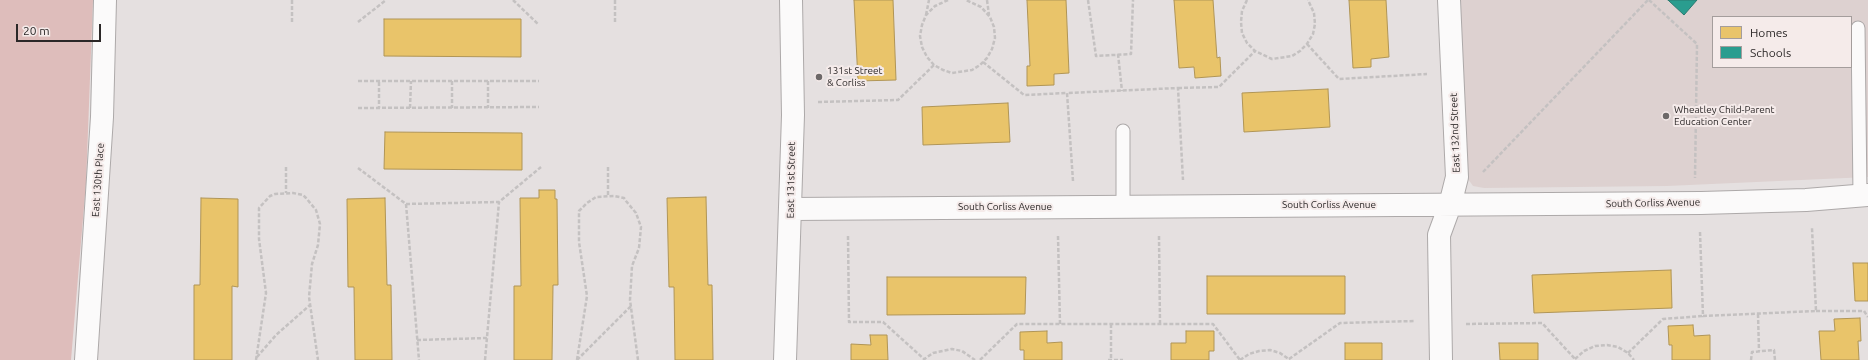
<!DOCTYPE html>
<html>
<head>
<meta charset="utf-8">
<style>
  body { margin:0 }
  #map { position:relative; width:1868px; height:360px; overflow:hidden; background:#e5e0e0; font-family:Ubuntu,sans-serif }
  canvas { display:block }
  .legend { position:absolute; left:1712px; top:16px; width:140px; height:52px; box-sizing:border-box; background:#f5ebea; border:1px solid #a49d9c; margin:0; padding:5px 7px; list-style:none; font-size:12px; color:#2b2727 }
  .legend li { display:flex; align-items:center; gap:8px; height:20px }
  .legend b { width:20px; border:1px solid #a49d9c }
  .scale { position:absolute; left:16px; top:24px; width:85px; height:18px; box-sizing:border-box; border:2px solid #2b2727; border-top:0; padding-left:5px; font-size:12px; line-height:14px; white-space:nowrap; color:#2b2727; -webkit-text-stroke:3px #f5ebea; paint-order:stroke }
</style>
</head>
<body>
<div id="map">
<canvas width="1868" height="360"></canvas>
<ul class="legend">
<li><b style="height:11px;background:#e9c46a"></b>Homes</li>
<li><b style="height:11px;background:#2a9d8f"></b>Schools</li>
</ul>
<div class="scale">20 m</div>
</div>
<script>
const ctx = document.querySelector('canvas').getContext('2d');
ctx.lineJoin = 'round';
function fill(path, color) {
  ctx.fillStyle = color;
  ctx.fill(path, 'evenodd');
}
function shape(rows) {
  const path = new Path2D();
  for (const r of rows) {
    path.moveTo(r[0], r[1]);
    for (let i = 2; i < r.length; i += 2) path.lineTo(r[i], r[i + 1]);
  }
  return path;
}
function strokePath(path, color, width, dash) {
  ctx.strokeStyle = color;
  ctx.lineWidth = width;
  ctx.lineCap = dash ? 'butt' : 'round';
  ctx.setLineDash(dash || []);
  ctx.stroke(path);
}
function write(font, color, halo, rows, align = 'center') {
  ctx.font = font + ' Ubuntu,sans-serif';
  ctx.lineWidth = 4;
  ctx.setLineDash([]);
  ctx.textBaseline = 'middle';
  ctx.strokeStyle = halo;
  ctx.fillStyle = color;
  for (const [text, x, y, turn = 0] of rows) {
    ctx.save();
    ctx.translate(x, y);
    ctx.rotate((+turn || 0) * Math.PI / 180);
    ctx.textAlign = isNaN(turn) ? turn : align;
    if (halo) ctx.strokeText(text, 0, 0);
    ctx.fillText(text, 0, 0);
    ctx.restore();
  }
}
const built = shape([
  [1458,0,1868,0,1868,177,1667,186,1484,188,1473,186,1468,179,1466,166],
  [1713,17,1851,17,1851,67,1713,67]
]);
const green = shape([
  [0,0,93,0,86,183,71,360,0,360]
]);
const homes = shape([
  [854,0,893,0,896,80,858,81,854,0],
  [1027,0,1066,0,1069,73,1054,74,1054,85,1027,86,1027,66,1030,66,1027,0],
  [1174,0,1213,0,1217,58,1220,57,1221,76,1195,78,1194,67,1179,68,1174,0],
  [1349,0,1386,0,1389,57,1371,59,1371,67,1353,68,1349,0],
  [384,19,521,19,521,57,384,56,384,19],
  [1328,89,1330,127,1244,132,1242,93,1328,89],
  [1008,103,1010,142,923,145,922,107,1008,103],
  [385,132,522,133,522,170,384,169,385,132],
  [539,190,555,190,555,199,557,199,558,285,553,285,552,360,514,360,514,286,521,286,520,198,539,198,539,190],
  [706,197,708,285,712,285,713,360,675,360,674,287,669,287,667,198,706,197],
  [201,198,238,199,238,287,232,286,232,360,194,360,194,285,200,285,201,198],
  [385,198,387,285,391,285,392,360,355,360,354,287,348,287,347,199,385,198],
  [1853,263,1868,263,1868,301,1855,301,1853,263],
  [1671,270,1672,308,1534,313,1532,275,1671,270],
  [1207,276,1345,276,1345,314,1207,314,1207,276],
  [887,277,1026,277,1025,314,887,315,887,277],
  [1860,318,1861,341,1858,341,1859,360,1821,360,1819,331,1835,331,1834,319,1860,318],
  [1693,325,1694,336,1710,335,1710,360,1672,360,1672,345,1669,345,1668,326,1693,325],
  [1047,331,1047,343,1062,342,1062,360,1024,360,1024,350,1020,350,1020,332,1047,331],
  [1186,331,1214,331,1214,351,1209,351,1209,360,1171,360,1171,343,1186,343,1186,331],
  [870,335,887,335,888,360,851,360,851,344,871,345,870,335],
  [1345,343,1382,343,1382,360,1345,360,1345,343],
  [1499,343,1538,343,1538,360,1500,360,1499,343]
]);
const schools = shape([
  [1668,0,1697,0,1684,15,1668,0]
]);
const path = shape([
  [292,0,292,23],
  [513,0,538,24],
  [615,0,615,24],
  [948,0,935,6,926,15,922,25,920,36,922,47,927,57,934,65,943,70,952,73,972,70,980,65,987,58,992,49,995,38,994,27,990,17,981,7,966,0],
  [987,0,989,15],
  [1088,0,1096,56,1131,54,1133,0],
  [1247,0,1242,11,1241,22,1242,33,1247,43,1255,51,1272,59,1292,56,1300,51,1307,44,1313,34,1315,24,1314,13,1308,0],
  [1649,0,1697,44,1695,178],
  [926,15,929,0],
  [358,22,386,0],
  [1307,44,1339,79,1427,74],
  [1118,54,1122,91],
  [983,62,1024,95,1067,93],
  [358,81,539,81],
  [452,81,452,108],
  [488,81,488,108],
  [379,82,379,108],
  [1178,88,1219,87,1255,51],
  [818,102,898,100,934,65],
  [358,108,539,107],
  [410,108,411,81],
  [286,167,286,193],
  [608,167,608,196],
  [358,168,406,204,499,202,541,167],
  [1483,172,1648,0],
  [1073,181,1067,93,1178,88,1183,180],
  [406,204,419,360],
  [1700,232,1703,316,1816,311,1812,228],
  [848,236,849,322,883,322,924,359],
  [1058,236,1060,324],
  [1159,236,1160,324],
  [1816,311,1864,311,1868,317],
  [1758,314,1759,351],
  [1111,324,1111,360],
  [1466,324,1542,323,1575,359],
  [417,340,487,338],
  [1628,353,1663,319,1703,316],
  [257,357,276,335,310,305],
  [1289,359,1340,323,1415,321],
  [1575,359,1584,351,1595,346,1607,345,1618,347,1628,353,1634,360],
  [256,360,266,293,259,239,259,208,270,196,275,194,293,193,303,195,306,198,316,210,320,224,318,245,312,264,309,297,318,360],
  [485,360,499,202],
  [577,360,587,296,579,242,579,211,587,203,596,197,614,196,624,198,626,201,636,213,641,227,639,248,632,266,630,300,638,360],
  [577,360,631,306],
  [923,360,933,353,952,349,962,351,975,360],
  [980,360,1017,324,1213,324,1240,360],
  [1108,360,1123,360],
  [1240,360,1249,354,1259,351,1270,350,1280,353,1290,360],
  [1751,360,1752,352,1774,350,1775,360]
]);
const lane = shape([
  [1858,28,1860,195],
  [1123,131,1123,207]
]);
const street = shape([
  [791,209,1701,203,1806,200,1868,195],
  [86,360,102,117,105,0],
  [785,360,793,115,791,0],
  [1441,360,1439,235,1450,205,1457,177,1449,0]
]);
const markers = [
  [819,77,4,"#6c6868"],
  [1666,116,4,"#6c6868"]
];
const poiNames = [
  ["131st Street",827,71],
  ["& Corliss",827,83],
  ["Wheatley Child-Parent",1674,110],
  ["Education Center",1674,122]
];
const streetNames = [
  ["East 132nd Street",1455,133,-92],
  ["East 130th Place",98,180,-86],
  ["East 131st Street",791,180,-89],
  ["South Corliss Avenue",1653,203,-1],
  ["South Corliss Avenue",1329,205],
  ["South Corliss Avenue",1005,207]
];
fill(built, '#ddd1d0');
fill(green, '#debdbb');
fill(homes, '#e9c46a');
strokePath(homes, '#b09556', 1);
fill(schools, '#2a9d8f');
strokePath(schools, '#2a7a70', 1);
strokePath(lane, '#ada9a9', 15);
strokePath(street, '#ada9a9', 24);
strokePath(path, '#c4c1c1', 2.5, [4, 2]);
strokePath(lane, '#fbfafa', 13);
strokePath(street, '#fbfafa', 22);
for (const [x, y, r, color] of markers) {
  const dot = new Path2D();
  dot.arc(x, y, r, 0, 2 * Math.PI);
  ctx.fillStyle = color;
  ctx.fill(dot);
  strokePath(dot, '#f5ebea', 1.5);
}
write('10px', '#2b2727', '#f5ebea', poiNames, 'left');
write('10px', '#2b2727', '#f5ebea', streetNames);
</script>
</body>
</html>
